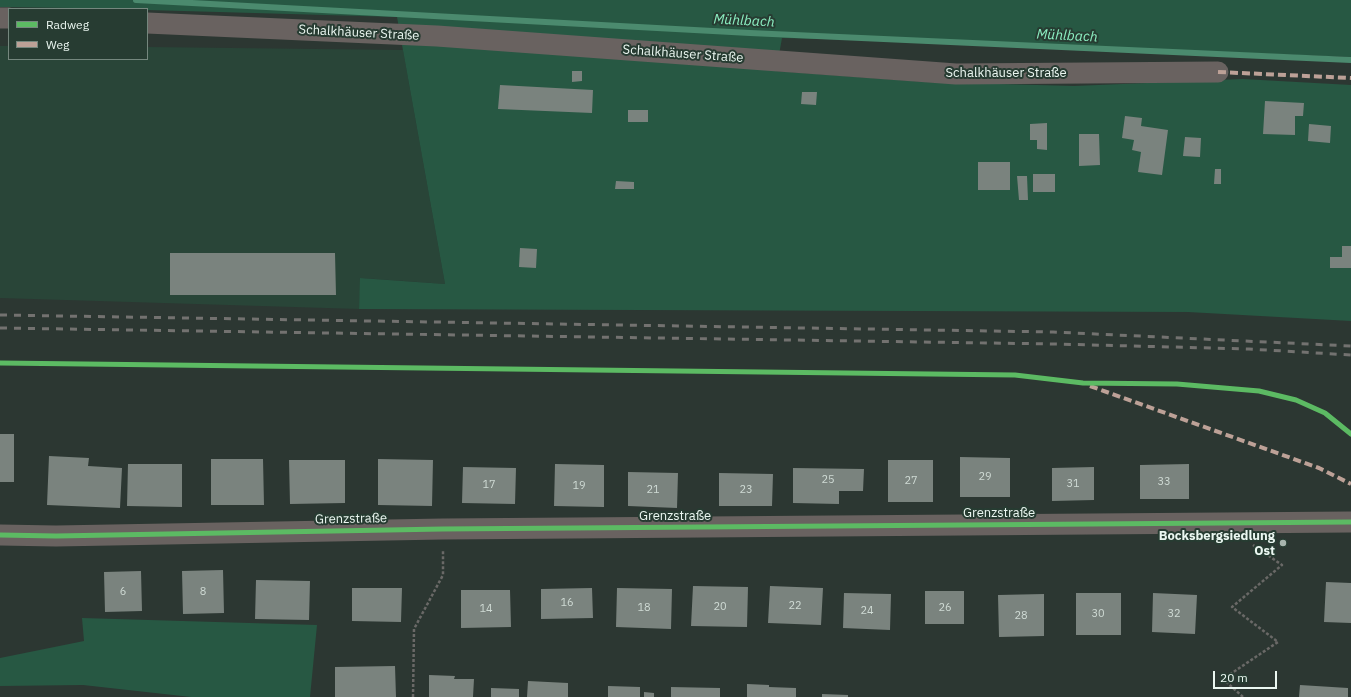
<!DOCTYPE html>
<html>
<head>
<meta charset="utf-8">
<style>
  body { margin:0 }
  #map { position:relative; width:1351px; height:697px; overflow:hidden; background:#2c3732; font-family:"IBM Plex Sans",sans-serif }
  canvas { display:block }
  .legend { position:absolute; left:8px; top:8px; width:140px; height:52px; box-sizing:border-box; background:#273c32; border:1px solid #75877e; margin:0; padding:5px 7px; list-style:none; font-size:12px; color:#ebf7f1 }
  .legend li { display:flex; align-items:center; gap:8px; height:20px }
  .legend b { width:20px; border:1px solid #75877e }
  .scale { position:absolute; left:1213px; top:671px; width:64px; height:18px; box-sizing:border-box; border:2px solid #ebf7f1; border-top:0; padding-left:5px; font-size:12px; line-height:14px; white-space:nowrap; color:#ebf7f1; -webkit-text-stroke:3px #273c32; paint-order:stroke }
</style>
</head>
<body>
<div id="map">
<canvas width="1351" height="697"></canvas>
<ul class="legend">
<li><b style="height:5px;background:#5cba63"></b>Radweg</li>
<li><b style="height:5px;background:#bda197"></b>Weg</li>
</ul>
<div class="scale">20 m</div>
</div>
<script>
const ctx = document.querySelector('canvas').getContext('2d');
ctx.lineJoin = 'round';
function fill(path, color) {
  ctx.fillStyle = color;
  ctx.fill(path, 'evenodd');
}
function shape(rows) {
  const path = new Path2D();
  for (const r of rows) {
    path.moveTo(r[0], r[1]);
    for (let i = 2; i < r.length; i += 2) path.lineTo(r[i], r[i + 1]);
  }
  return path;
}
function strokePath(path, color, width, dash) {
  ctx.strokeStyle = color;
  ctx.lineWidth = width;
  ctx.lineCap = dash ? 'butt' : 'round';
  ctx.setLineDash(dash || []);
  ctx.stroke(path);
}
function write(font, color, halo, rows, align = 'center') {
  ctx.font = font + ' "IBM Plex Sans",sans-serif';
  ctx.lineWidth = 4;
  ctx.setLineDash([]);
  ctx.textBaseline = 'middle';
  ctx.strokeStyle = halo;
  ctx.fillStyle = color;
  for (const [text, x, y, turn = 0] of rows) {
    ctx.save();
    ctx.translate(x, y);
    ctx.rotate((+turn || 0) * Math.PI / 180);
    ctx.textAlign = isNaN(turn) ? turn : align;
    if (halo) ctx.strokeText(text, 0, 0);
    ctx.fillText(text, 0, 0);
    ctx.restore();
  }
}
const built = shape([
  [0,46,9,46,9,59,147,59,147,47,403,50,445,284,361,278,359,309,0,298]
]);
const green = shape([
  [0,0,1351,0,1351,57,1011,44,782,38,776,71,926,82,1074,86,1243,79,1351,85,1351,321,1188,312,359,309,360,278,445,284,397,17,147,10,147,9,0,7],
  [82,618,317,625,310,697,191,697,83,685,0,686,0,658,84,641]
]);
const stream = shape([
  [136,0,750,33,1351,60]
]);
const building = shape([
  [572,71,582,71,582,81,572,82],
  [500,85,593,90,592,113,498,109],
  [802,92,817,92,816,105,801,104],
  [1265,101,1304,103,1303,116,1295,116,1295,135,1263,134],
  [628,110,648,110,648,122,628,122],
  [1125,116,1142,118,1141,126,1168,130,1162,175,1138,172,1141,152,1132,150,1134,140,1122,138],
  [1047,123,1047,150,1037,149,1037,140,1030,140,1030,124],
  [1309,124,1331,126,1330,143,1308,141],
  [1079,134,1099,134,1100,165,1079,166],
  [1185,137,1201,138,1200,157,1183,156],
  [978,162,1010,162,1010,190,978,190],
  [1215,169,1221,169,1221,184,1214,184],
  [1033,174,1055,174,1055,192,1033,192],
  [1017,176,1027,176,1028,200,1019,200],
  [616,181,634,182,634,189,615,189],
  [1342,246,1351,246,1351,268,1330,268,1330,257,1342,257],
  [520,248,537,249,536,268,519,267],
  [170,253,335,253,336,295,170,295],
  [0,434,14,434,14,482,0,482],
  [49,456,89,458,88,466,122,468,120,508,47,505],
  [960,457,1010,458,1010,497,960,497],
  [211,459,263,459,264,505,211,505],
  [378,459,433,460,432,506,378,505],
  [289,460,345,460,345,503,290,504],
  [888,460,933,460,933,502,888,502],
  [128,464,182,464,182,507,127,506],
  [555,464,604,465,604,507,554,506],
  [1189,464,1189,499,1140,499,1140,465],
  [463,467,516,468,515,504,462,503],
  [1094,467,1094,500,1052,501,1052,468],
  [793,468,864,469,863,491,839,491,839,504,793,503],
  [628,472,678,473,677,508,628,506],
  [719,473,773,474,772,506,719,506],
  [223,570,224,613,183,614,182,571],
  [141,571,142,611,105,612,104,572],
  [256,580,310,581,309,620,255,619],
  [1326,582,1351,583,1351,623,1324,622],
  [693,586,748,587,747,627,691,626],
  [770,586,823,588,821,625,768,623],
  [352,588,402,588,401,622,352,621],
  [592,588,593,618,541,619,541,589],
  [617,588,672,589,671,629,616,627],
  [461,590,510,590,511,627,461,628],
  [925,591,964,591,964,624,925,624],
  [844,593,891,594,890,630,843,628],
  [1076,593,1121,593,1121,635,1076,635],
  [1153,593,1197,595,1195,634,1152,632],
  [1044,594,1044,636,999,637,998,595],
  [395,666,396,697,335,697,335,667],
  [429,675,455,676,454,679,474,679,473,697,429,697],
  [528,681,568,683,568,697,527,697],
  [747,684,769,685,769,687,796,688,796,697,747,697],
  [1300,685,1348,688,1348,697,1299,697],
  [608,686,640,687,640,697,608,697],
  [671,687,720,688,720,697,671,697],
  [491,688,519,689,519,697,491,697],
  [644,692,654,693,654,697,644,697],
  [822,694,848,695,848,697,822,697]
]);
const path = shape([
  [413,697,414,629,443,575,443,551],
  [1243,697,1223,679,1278,642,1232,607,1282,565,1253,545]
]);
const minor = shape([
  [0,18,9,18],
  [147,23,437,36,956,74,1218,72],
  [0,535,56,536,443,529,1351,522]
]);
const rail = shape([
  [0,315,1053,332,1351,346],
  [0,328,1054,344,1249,349,1351,355]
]);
const quiet = shape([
  [1218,72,1351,78],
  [1090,386,1319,468,1351,484]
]);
const cycleway = shape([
  [0,363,1015,375,1083,383,1177,384,1259,391,1296,400,1325,413,1351,434],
  [0,535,56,536,443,529,1351,522]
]);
const markers = [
  [1283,543,4,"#a8b4ae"]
];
const numberNames = [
  ["29",985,477],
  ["25",828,480],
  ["27",911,481],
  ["33",1164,482],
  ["31",1073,484],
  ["17",489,485],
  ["19",579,486],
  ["21",653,490],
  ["23",746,490],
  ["6",123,592],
  ["8",203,592],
  ["16",567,603],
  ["22",795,606],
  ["20",720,607],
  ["18",644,608],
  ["26",945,608],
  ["14",486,609],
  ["24",867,611],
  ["30",1098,614],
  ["32",1174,614],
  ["28",1021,616]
];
const streetNames = [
  ["Schalkhäuser Straße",359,33,3],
  ["Schalkhäuser Straße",683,54,4],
  ["Schalkhäuser Straße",1006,73],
  ["Grenzstraße",999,513],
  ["Grenzstraße",675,516],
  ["Grenzstraße",351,519,-1]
];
const poiNames = [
  ["Bocksbergsiedlung",1275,536],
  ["Ost",1275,551]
];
const waterNames = [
  ["Mühlbach",744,21,3],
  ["Mühlbach",1067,36,3]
];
fill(built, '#294538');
fill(green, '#275843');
strokePath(stream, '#4b8a6e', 6);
fill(building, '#7a837e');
strokePath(path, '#6a6967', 2.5, [3, 2]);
strokePath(minor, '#696260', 21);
strokePath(rail, '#737270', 3, [7, 7]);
strokePath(quiet, '#bda197', 4, [8, 4]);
strokePath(cycleway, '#5cba63', 5);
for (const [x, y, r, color] of markers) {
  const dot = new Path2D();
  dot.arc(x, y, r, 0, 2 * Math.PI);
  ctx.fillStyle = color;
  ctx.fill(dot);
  strokePath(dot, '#273c32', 1.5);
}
write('11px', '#cfdad4', null, numberNames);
write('13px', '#ebf7f1', '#273c32', streetNames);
write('bold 13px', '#ebf7f1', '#273c32', poiNames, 'right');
write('italic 14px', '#8beec1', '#273c32', waterNames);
</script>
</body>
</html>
